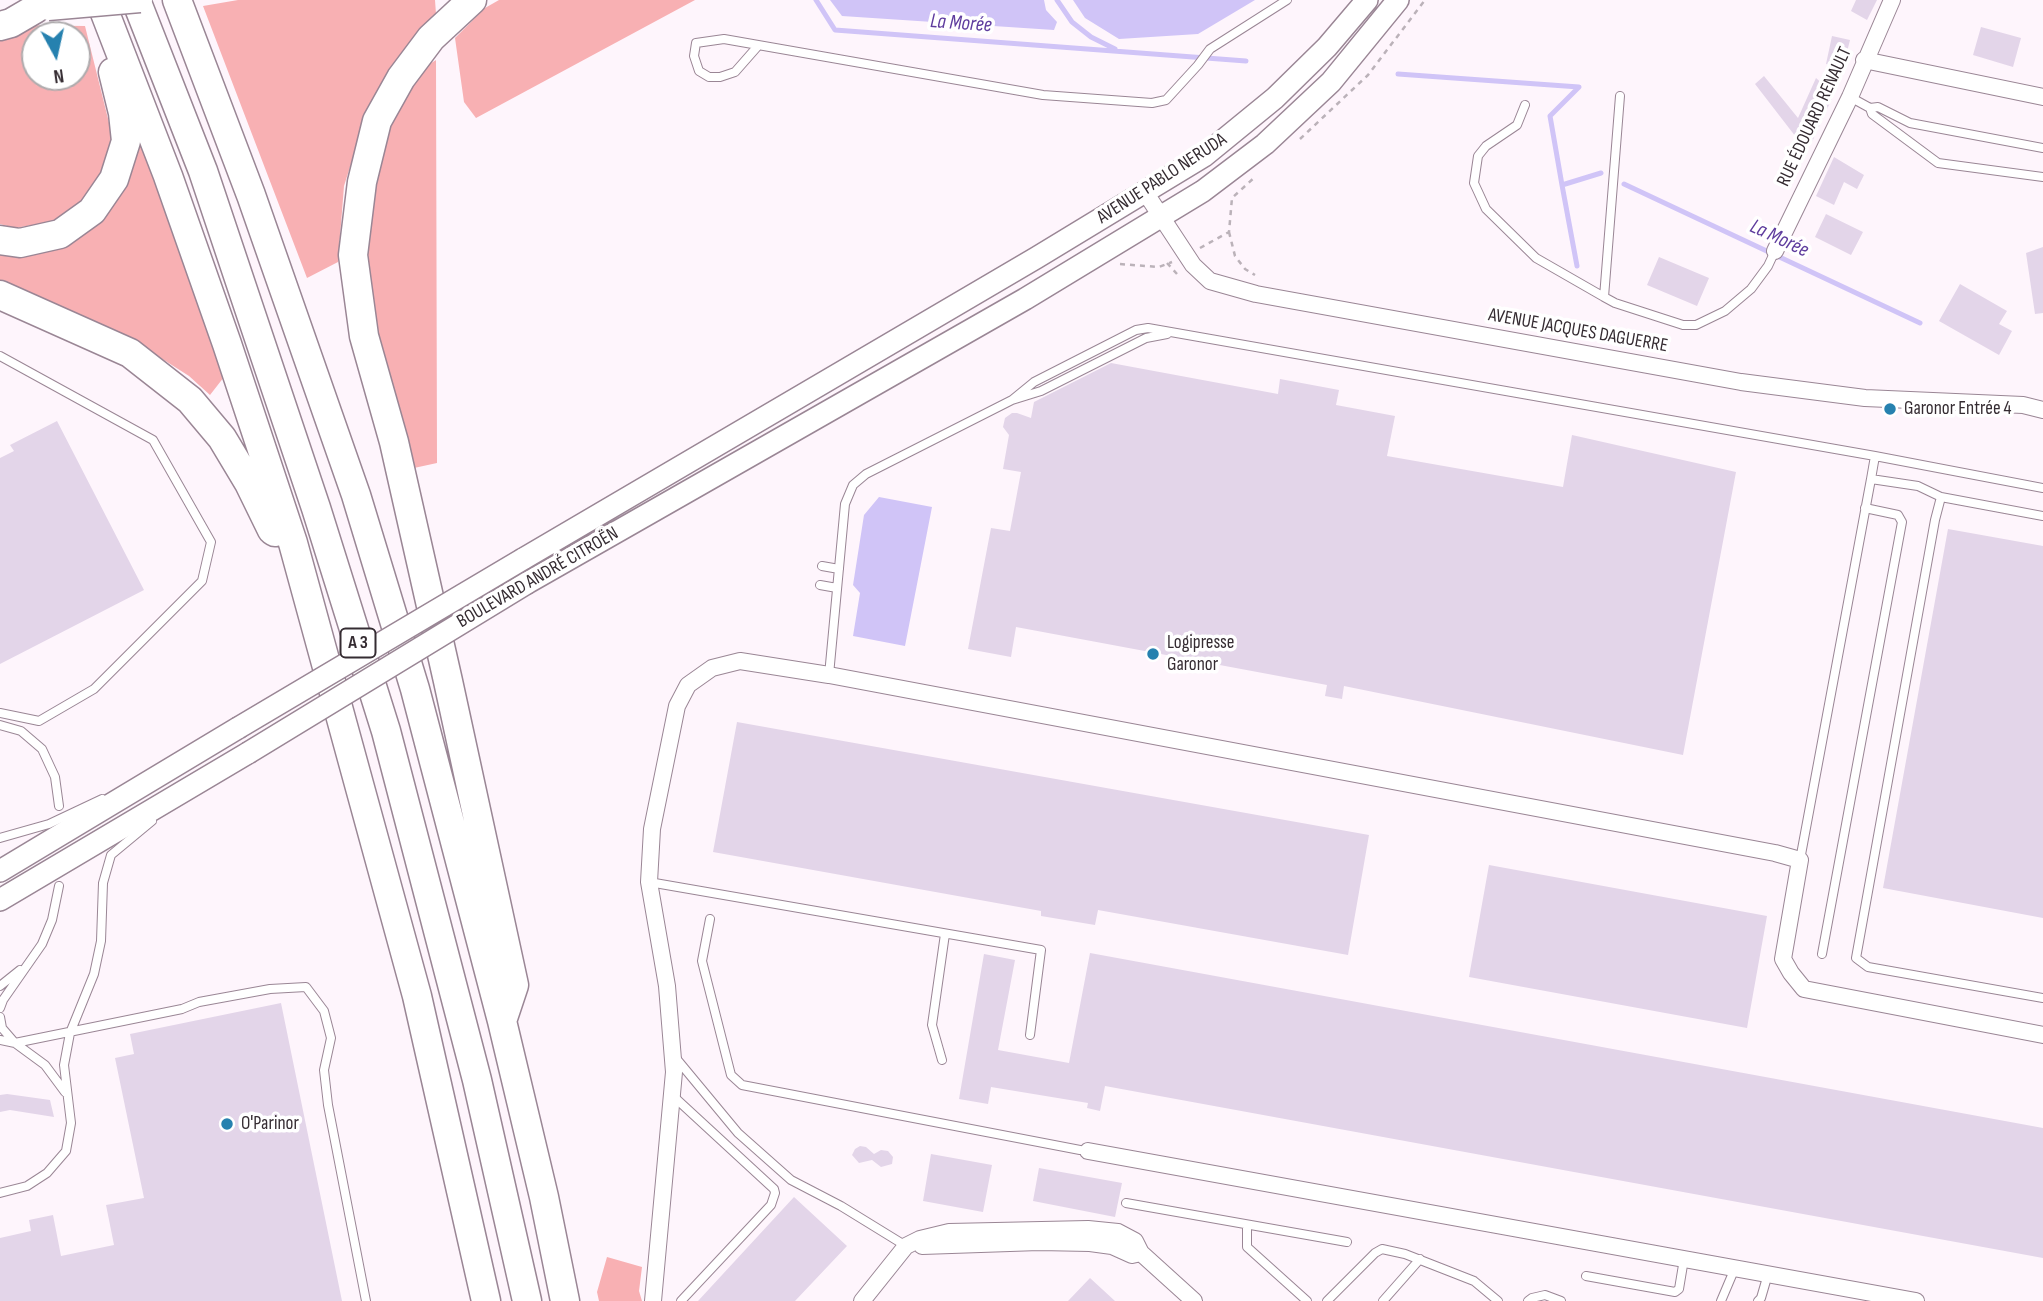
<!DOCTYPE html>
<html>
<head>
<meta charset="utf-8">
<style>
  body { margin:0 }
  #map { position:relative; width:2043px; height:1301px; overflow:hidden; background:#fef5fc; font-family:"Sofia Sans Condensed",sans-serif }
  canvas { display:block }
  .north { position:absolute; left:21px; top:21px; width:70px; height:70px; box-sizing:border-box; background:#fff; border:2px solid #aeabad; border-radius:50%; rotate:172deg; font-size:19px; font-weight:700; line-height:28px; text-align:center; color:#352c32 }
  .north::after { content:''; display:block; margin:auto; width:24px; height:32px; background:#2681af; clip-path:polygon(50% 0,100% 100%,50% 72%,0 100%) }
</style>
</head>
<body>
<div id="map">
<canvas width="2043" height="1301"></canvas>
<div class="north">N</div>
</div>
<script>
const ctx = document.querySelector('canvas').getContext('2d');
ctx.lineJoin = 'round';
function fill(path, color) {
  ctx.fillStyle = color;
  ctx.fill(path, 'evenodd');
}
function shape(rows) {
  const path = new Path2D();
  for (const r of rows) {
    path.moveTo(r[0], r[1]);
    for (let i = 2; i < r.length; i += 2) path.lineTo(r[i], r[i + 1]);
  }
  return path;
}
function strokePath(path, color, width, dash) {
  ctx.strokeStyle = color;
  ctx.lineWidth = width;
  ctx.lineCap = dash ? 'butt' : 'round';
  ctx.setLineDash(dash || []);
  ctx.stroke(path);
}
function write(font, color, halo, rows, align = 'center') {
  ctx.font = font + ' "Sofia Sans Condensed",sans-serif';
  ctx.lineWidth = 7;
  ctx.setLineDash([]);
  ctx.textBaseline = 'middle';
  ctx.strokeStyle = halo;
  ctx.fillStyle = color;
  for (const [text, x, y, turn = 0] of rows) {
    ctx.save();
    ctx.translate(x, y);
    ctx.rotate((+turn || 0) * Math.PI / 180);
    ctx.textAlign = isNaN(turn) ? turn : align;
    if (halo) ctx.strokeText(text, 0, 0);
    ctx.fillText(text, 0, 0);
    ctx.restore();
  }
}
const green = shape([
  [238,0,435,0,436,14,392,70,366,116,344,186,338,262,307,278,203,6],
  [499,0,695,0,476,118,464,102,455,38,485,8],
  [12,25,85,26,114,143,104,175,81,205,50,222,15,228,0,224,0,30],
  [35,35,77,35,77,77,35,77],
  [436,60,437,463,414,468,404,444,374,338,363,258,371,185,386,128,420,70],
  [141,144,224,377,210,395,189,376,131,339,0,281,0,251,71,243,103,220,124,191],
  [607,1257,642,1267,639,1291,642,1301,599,1301,597,1292]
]);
const water = shape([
  [830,0,1044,0,1046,10,1057,22,1054,30,842,16],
  [1073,0,1255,0,1198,34,1119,39,1085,18],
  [879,497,932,507,905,646,853,636,860,593,853,585,864,515]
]);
const stream = shape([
  [816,0,835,30,1246,61],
  [1057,0,1072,22,1091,37,1115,49],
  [1398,74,1579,87,1550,116,1562,185,1601,173],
  [1624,184,1920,323],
  [1562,185,1577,266]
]);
const building = shape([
  [1856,0,1877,0,1867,20,1851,11],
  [1981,27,2021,38,2013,67,1973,55],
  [1832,36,1850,40,1843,68,1826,64],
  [1764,76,1798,118,1816,78,1834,94,1812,142,1799,141,1755,84],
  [1834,157,1864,175,1857,189,1844,182,1834,205,1816,196],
  [1826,214,1863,232,1851,255,1815,237],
  [2043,247,2043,313,2035,314,2026,253],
  [1659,257,1709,278,1697,306,1647,285],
  [1960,284,2007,311,1999,324,2012,331,1999,355,1939,321],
  [1111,363,1278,394,1280,379,1339,390,1336,405,1395,416,1387,456,1563,487,1572,435,1736,472,1683,755,1344,686,1342,699,1325,696,1327,685,1016,627,1011,657,968,649,991,528,1010,531,1021,472,1003,469,1009,435,1003,427,1005,418,1012,413,1017,413,1031,418,1034,402],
  [57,421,144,590,0,664,0,458,14,451,10,445],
  [1948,529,2043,546,2043,918,1883,888],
  [737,722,1369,835,1348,955,1098,910,1095,925,1041,916,1041,911,713,852],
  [1489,865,1767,916,1747,1028,1469,977],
  [1090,953,2043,1128,2043,1258,1105,1086,1100,1111,1087,1108,1088,1103,991,1087,988,1104,959,1099,984,954,1015,960,998,1050,1069,1063],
  [281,1003,342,1301,0,1301,0,1238,31,1231,29,1220,53,1215,61,1256,114,1245,106,1205,144,1198,115,1058,134,1054,130,1034],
  [7,1094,50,1100,54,1117,10,1110,0,1112,0,1095],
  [860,1146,866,1147,874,1154,881,1150,888,1151,893,1157,892,1164,881,1167,872,1160,859,1163,852,1155,855,1149],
  [931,1154,992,1165,983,1212,923,1201],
  [1039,1168,1122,1183,1115,1217,1033,1201],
  [794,1197,847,1246,795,1301,698,1301],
  [1090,1278,1115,1301,1068,1301]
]);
const path = shape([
  [1300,139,1368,75,1425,0],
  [1229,232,1235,256,1245,269,1255,275],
  [1200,248,1229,232,1232,198,1255,177],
  [1167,263,1177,274],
  [1120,264,1159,267,1172,262]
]);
const service = shape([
  [757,47,735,72,720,77,709,77,699,71,694,56,696,43,724,39,1043,95,1152,103,1166,100,1198,65,1210,49,1287,0],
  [1620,96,1604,297,1615,303,1683,325,1696,325,1725,311,1751,289,1768,266,1775,251],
  [1850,97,1870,108,1872,114,1938,163,2043,177],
  [1525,105,1517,125,1486,146,1478,156,1474,183,1486,209,1536,258,1604,297],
  [1870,108,1878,107,1910,123,2043,148],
  [0,356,153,440,211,542,202,581,94,689,39,721,0,713],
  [1012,400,1034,382,1136,330,1148,328,1875,456,2043,488],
  [1875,456,1871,479,1918,486,1941,497],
  [2043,516,1941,497,1935,520,1856,958,1868,967,2043,998],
  [822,566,839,569],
  [820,585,837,588],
  [829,675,845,504,853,485,866,474,1012,400,1041,391,1146,338,1167,334],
  [0,725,21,731,42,749,55,777,59,806],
  [0,838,49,824,102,799],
  [1800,860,1871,479],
  [649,882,1041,950,1030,1035],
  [710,919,702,961,731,1075,742,1085,1080,1150],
  [1822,954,1902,522,1898,515,1865,508],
  [0,986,20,970],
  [0,1008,3,1000,42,944,52,920,59,886],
  [0,1017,2,1028,15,1043,45,1065,65,1092],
  [0,1040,15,1043,182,1009,199,1002,270,989,306,987,324,1011,331,1038,324,1070,328,1105,366,1301],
  [675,1057,738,1133,791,1180,841,1206,906,1246],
  [942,1060,932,1025,945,934],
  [672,1095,774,1189,775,1193,771,1205,681,1301],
  [0,1193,27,1186,47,1173,66,1151,71,1123,64,1065,70,1033,94,974,101,941,103,883,111,855,152,821],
  [1126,1203,1347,1242],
  [1247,1225,1247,1247,1307,1301],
  [1586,1276,1675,1292,1679,1289,1684,1259],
  [1327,1301,1375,1253,1382,1249,1405,1254,1474,1281,1498,1301],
  [1383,1301,1420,1259],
  [1528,1301,1532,1298,1545,1295,1561,1301],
  [1721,1301,1735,1268],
  [1758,1301,1761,1298,1768,1274]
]);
const minor = shape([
  [1864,60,2043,97],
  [1145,192,1193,265,1210,281,1256,294,1741,382,1865,398,2023,405,2043,410],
  [1775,251,1850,97,1892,0],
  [1088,1151,1916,1301],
  [922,1246,1039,1242,1090,1243,1112,1246,1132,1255,1141,1253],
  [653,1301,674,1072,667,986,649,882,652,829,677,706,688,685,712,668,740,661,829,675,1775,853,1800,860,1783,959,1791,973,1804,989,2043,1035],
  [862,1301,906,1246,920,1239,949,1232,1088,1229,1118,1232,1135,1241,1141,1253,1194,1301]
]);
const secondary = shape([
  [523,559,1036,258,1204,156,1275,98,1327,47,1367,0],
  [527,583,1025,299,1203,191,1265,144,1331,82,1398,0],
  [0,871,238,728],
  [0,900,248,753]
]);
const motorway = shape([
  [100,0,168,176,227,344,293,543,417,996,486,1301],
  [136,0,203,171,316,508,386,731,477,1080,527,1301],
  [177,0,251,195,356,495,415,689,502,1021,544,1197,565,1301],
  [472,0,431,38,401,78,377,121,362,182,353,255,364,336,394,442,448,681,514,985,502,1021],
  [0,26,11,23,35,9],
  [0,240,20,243,60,234,92,211,114,179,126,141,123,113,113,72],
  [0,295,130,353,190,400,222,438,249,483,272,530,275,532]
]);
const secondaryBridge = shape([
  [238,728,523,559],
  [248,753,527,583]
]);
const primaryBridge = shape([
  [48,8,140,0]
]);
const markers = [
  [1890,409,7,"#2681af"],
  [1153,654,7,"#2681af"],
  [227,1124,7,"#2681af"]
];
const shields = [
  [358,643,35]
];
const shieldNames = [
  ["A 3",358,643]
];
const streetNames = [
  ["RUE ÉDOUARD RENAULT",1815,117,-65],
  ["AVENUE PABLO NERUDA",1162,179,-33],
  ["AVENUE JACQUES DAGUERRE",1578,331,10],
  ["BOULEVARD ANDRÉ CITROËN",538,578,-30]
];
const poiNames = [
  ["Garonor Entrée 4",1904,409],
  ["Logipresse",1167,643],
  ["Garonor",1167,665],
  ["O'Parinor",241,1124]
];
const waterNames = [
  ["La Morée",961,24,4],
  ["La Morée",1779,239,25]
];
fill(green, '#f8b0b3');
fill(water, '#d0c4f7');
strokePath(stream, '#d0c4f7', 5);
fill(building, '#e3d5e9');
strokePath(service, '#9a8695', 10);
strokePath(minor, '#9a8695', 18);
strokePath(secondary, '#9a8695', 24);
strokePath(motorway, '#9a8695', 31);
strokePath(path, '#bbb2b9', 2.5, [5, 5]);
strokePath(service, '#fff', 8);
strokePath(minor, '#fff', 16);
strokePath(secondary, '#fff', 21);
strokePath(motorway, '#fff', 28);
strokePath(secondaryBridge, '#9a8695', 24, []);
strokePath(primaryBridge, '#9a8695', 27, []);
strokePath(secondaryBridge, '#fff', 21);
strokePath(primaryBridge, '#fff', 24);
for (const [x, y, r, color] of markers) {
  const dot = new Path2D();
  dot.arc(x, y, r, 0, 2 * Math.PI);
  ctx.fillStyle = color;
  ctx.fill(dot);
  strokePath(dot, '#fff', 2.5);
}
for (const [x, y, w] of shields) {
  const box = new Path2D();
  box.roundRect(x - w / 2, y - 14.5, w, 29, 5);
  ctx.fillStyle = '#fff';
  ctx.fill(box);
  strokePath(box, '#352c32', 2);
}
write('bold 18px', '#352c32', null, shieldNames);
write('19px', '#352c32', '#fff', streetNames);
write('19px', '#352c32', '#fff', poiNames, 'left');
write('italic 21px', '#5f3d9e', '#fff', waterNames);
</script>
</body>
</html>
